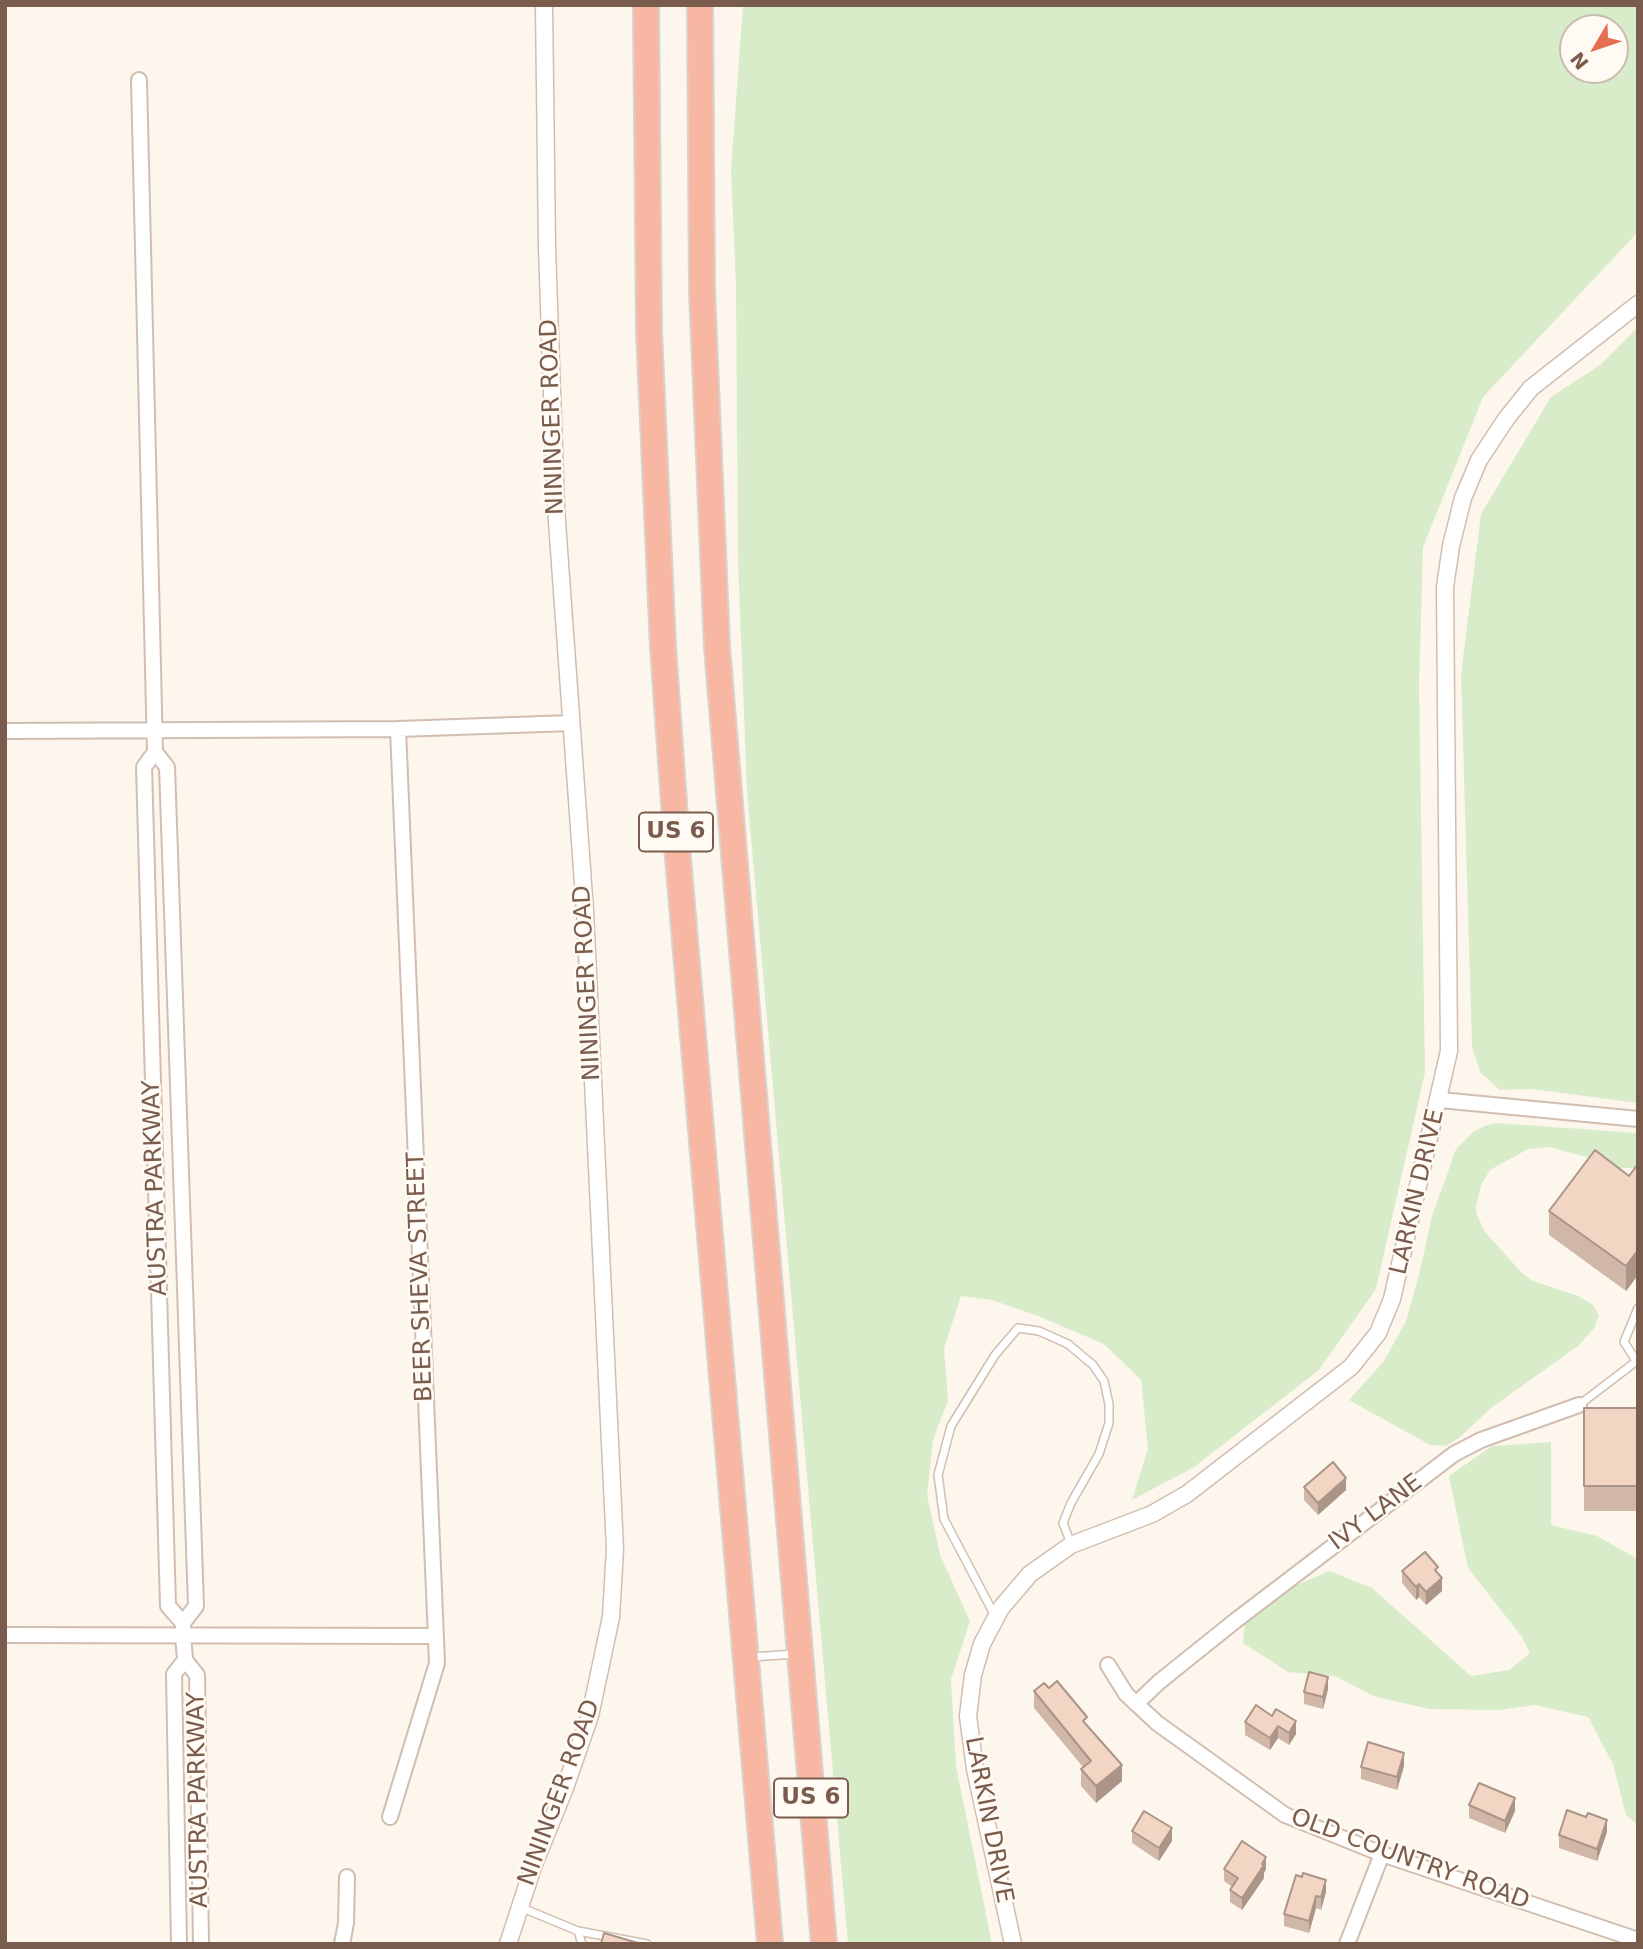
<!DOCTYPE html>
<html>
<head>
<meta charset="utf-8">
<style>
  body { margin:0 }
  #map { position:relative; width:1643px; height:1949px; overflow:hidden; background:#fdf6ec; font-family:"DejaVu Sans",sans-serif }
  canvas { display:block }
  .frame { position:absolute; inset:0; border:7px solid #7a5c4d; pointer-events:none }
  .north { position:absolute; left:1559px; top:14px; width:70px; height:70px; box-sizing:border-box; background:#fffaf3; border:2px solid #cabbb1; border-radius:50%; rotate:231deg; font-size:19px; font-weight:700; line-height:28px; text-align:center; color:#7a5c4d }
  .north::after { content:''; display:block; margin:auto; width:24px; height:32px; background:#e76f51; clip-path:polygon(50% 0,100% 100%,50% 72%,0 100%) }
</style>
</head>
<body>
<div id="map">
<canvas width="1643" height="1949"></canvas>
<div class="frame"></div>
<div class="north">N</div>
</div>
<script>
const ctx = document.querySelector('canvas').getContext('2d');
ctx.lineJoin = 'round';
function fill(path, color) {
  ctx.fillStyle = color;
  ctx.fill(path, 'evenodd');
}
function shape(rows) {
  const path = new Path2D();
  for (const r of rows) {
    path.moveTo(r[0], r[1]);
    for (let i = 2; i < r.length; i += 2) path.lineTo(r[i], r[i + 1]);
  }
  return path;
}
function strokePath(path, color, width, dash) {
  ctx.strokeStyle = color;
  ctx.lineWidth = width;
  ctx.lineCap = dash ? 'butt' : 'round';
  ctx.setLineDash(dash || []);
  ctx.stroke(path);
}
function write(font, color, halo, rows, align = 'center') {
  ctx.font = font + ' "DejaVu Sans",sans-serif';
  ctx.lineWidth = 5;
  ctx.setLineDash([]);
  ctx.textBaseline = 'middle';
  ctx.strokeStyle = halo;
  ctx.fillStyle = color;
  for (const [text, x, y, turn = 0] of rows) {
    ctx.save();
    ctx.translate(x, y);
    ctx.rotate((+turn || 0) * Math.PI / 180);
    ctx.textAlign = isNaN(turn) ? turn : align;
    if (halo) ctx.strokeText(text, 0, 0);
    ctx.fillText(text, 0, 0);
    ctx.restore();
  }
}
const green = shape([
  [743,5,1638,5,1638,232,1483,397,1423,547,1419,686,1425,1072,1376,1289,1319,1370,1194,1467,1132,1500,1148,1449,1141,1380,1104,1344,1038,1316,992,1300,961,1296,944,1348,948,1400,933,1440,927,1495,940,1555,970,1621,951,1679,956,1766,992,1944,848,1944,747,791,738,560,736,286,731,170],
  [1615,28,1615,70,1573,70,1573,28],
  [1638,327,1638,1103,1532,1089,1500,1090,1481,1073,1472,1047,1461,674,1481,514,1551,397,1600,365],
  [1497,1123,1638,1133,1638,1168,1617,1168,1598,1160,1549,1147,1528,1149,1490,1170,1481,1185,1476,1207,1477,1215,1485,1232,1522,1273,1533,1281,1578,1296,1592,1304,1599,1315,1594,1328,1579,1345,1491,1408,1459,1438,1446,1446,1430,1445,1349,1400,1384,1361,1406,1321,1420,1271,1432,1216,1456,1149,1474,1131,1487,1125],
  [1551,1442,1551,1525,1597,1536,1638,1559,1638,1825,1626,1815,1613,1764,1588,1717,1535,1705,1499,1710,1429,1709,1373,1696,1335,1676,1288,1672,1243,1643,1245,1622,1295,1586,1329,1571,1372,1588,1471,1676,1509,1670,1530,1653,1522,1637,1468,1568,1449,1476,1492,1446]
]);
const service = shape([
  [1637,1362,1624,1342,1638,1308],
  [1579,1405,1638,1360],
  [995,1616,944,1519,938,1475,951,1426,995,1355,1018,1328,1039,1331,1068,1344,1093,1365,1104,1381,1109,1404,1109,1423,1099,1454,1071,1503,1063,1523,1071,1544],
  [751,1657,795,1654],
  [520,1907,578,1931,582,1944],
  [578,1931,647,1944]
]);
const minor = shape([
  [139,80,155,752,167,767,196,1606,183,1623,183,1635,185,1660,197,1675,201,1944],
  [5,731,398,729,572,723],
  [155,752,144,767,168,1606,183,1623],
  [1440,1100,1638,1119],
  [5,1635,436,1636],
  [1108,1665,1126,1694,1157,1723,1285,1815,1382,1854,1638,1940],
  [1136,1704,1159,1682,1235,1621,1454,1454,1481,1440,1579,1405],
  [390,1817,437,1663,398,729],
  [179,1944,174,1674,185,1660],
  [342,1944,346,1923,347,1877],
  [1347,1944,1382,1854]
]);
const tertiary = shape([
  [508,1944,533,1867,565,1788,590,1716,611,1617,615,1549,585,911,556,508,547,248,544,5],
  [1013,1944,975,1769,968,1716,973,1675,982,1644,1001,1608,1030,1574,1071,1545,1152,1514,1187,1494,1351,1367,1378,1333,1392,1299,1449,1051,1445,587,1451,546,1463,498,1479,460,1506,419,1531,388,1638,304]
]);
const motorway = shape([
  [646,5,649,331,663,647,677,846,770,1944],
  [700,5,702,291,717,647,824,1944]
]);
const wall = shape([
  [1638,1164,1638,1275,1626,1291,1549,1235,1549,1211,1629,1176],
  [1584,1408,1638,1408,1638,1511,1584,1511],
  [1304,1487,1346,1490,1318,1515,1304,1500],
  [1402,1571,1438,1573,1442,1591,1426,1605,1419,1597,1416,1600,1402,1583],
  [1328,1689,1323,1709,1304,1704,1304,1692],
  [1034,1691,1087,1725,1122,1781,1096,1803,1081,1786,1081,1769,1083,1767,1034,1708],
  [1256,1705,1296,1734,1289,1745,1278,1738,1270,1750,1245,1735,1245,1722],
  [1404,1766,1397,1790,1361,1779,1361,1767],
  [1469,1805,1515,1811,1505,1833,1469,1818],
  [1132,1831,1172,1841,1159,1861,1132,1843],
  [1607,1832,1597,1861,1559,1848,1559,1835],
  [1224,1869,1266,1869,1264,1873,1264,1878,1242,1910,1230,1902,1230,1890,1232,1887,1224,1881],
  [1296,1875,1326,1892,1321,1910,1316,1908,1309,1933,1284,1926,1284,1914]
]);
const shadedWall = shape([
  [1638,1250,1638,1275,1626,1291,1626,1266],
  [1346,1478,1346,1490,1318,1515,1318,1503],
  [1442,1578,1442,1591,1426,1605,1426,1592],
  [1419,1584,1419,1597,1416,1600,1416,1587],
  [1328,1677,1328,1689,1323,1709,1323,1697],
  [1296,1721,1296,1734,1289,1745,1289,1733],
  [1278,1726,1278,1738,1270,1750,1270,1738],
  [1404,1753,1404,1766,1397,1790,1397,1777],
  [1122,1765,1122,1781,1096,1803,1096,1786],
  [1515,1798,1515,1811,1505,1833,1505,1821],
  [1607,1820,1607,1832,1597,1861,1597,1849],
  [1172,1828,1172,1841,1159,1861,1159,1848],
  [1266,1857,1266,1869,1264,1873,1264,1878,1242,1910,1242,1898],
  [1326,1880,1326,1892,1321,1910,1321,1897],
  [1316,1896,1316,1908,1309,1933,1309,1921]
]);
const building = shape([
  [1595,1150,1629,1176,1638,1164,1638,1250,1626,1266,1549,1211,1595,1150],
  [1584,1408,1638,1408,1638,1486,1584,1486,1584,1408],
  [1333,1462,1346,1478,1318,1503,1304,1487,1333,1462],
  [1425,1552,1438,1567,1435,1570,1442,1578,1426,1592,1419,1584,1416,1587,1402,1571,1425,1552],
  [1309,1672,1328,1677,1323,1697,1304,1692,1309,1672],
  [1057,1681,1087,1717,1083,1721,1122,1765,1096,1786,1081,1769,1091,1761,1034,1691,1044,1683,1049,1688,1057,1681],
  [1256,1705,1272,1716,1276,1709,1296,1721,1289,1733,1278,1726,1270,1738,1245,1722,1256,1705],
  [1368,1742,1404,1753,1397,1777,1361,1767,1368,1742],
  [1479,1783,1515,1798,1505,1821,1469,1805,1479,1783],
  [1567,1810,1586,1817,1588,1813,1607,1820,1597,1849,1559,1835,1567,1810],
  [1144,1811,1172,1828,1159,1848,1132,1831,1144,1811],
  [1242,1841,1266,1857,1262,1864,1264,1865,1242,1898,1230,1890,1238,1878,1224,1869,1242,1841],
  [1303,1873,1326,1880,1321,1897,1316,1896,1309,1921,1284,1914,1296,1875,1302,1877,1303,1873],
  [604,1933,638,1943,637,1944,601,1944,604,1933]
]);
const shields = [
  [676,832,74],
  [811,1798,74]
];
const shieldNames = [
  ["US 6",676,832],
  ["US 6",811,1798]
];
const streetNames = [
  ["NININGER ROAD",553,417,-92],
  ["NININGER ROAD",588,983,-93],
  ["AUSTRA PARKWAY",156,1188,-92],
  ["LARKIN DRIVE",1418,1192,-77],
  ["BEER SHEVA STREET",421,1277,-92],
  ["IVY LANE",1376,1513,-37],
  ["NININGER ROAD",560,1793,-70],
  ["AUSTRA PARKWAY",199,1800,-91],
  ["LARKIN DRIVE",988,1820,79],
  ["OLD COUNTRY ROAD",1410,1860,20]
];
fill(green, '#d8ecc9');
strokePath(service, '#d1beb0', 10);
strokePath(minor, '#d1beb0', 18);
strokePath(tertiary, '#d1beb0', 19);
strokePath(motorway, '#dad1cd', 28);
strokePath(service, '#fff', 7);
strokePath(minor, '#fff', 14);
strokePath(tertiary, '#fff', 16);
strokePath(motorway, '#f7b7a3', 24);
fill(wall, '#d1b7a8');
fill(shadedWall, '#aa9588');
fill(building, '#f3d5c3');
strokePath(building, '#aa9588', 2);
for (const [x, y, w] of shields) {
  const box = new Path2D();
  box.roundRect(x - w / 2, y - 19.5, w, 39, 5);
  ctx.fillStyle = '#fffaf3';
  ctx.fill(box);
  strokePath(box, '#7a5c4d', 2);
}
write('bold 23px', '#7a5c4d', null, shieldNames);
write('24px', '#7a5c4d', '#fffaf3', streetNames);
</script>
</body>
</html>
